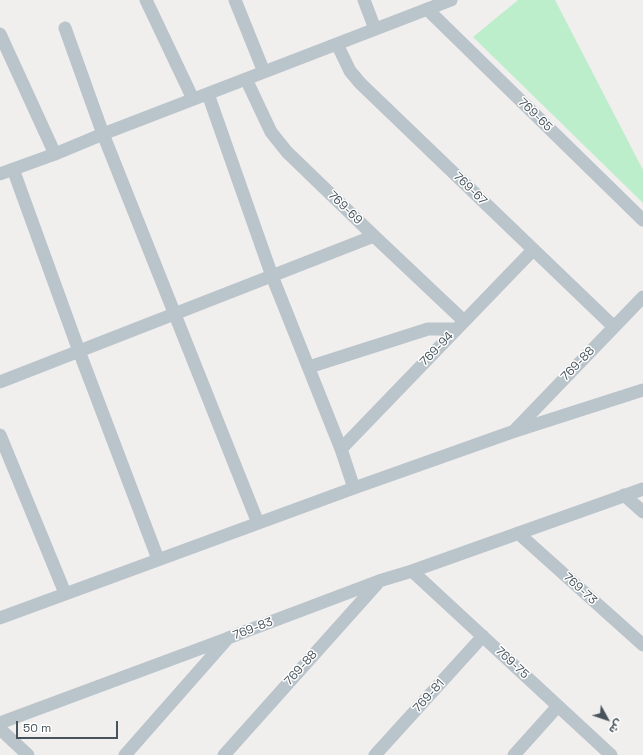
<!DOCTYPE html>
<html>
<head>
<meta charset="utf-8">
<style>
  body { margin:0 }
  #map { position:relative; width:643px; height:755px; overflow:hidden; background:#f1eeee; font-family:"Space Grotesk","Noto Sans Arabic",sans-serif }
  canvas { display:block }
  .north { position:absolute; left:587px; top:699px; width:40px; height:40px; -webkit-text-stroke:3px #fff; paint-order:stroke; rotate:130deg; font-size:11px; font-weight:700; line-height:16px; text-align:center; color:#47535b }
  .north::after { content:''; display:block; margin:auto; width:14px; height:18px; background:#47535b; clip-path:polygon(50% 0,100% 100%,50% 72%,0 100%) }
  .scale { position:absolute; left:16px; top:721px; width:102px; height:18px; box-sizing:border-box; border:2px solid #47535b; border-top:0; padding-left:5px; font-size:12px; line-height:14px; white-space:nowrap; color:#47535b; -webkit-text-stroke:3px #fff; paint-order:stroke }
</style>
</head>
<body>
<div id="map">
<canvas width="643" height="755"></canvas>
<div class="north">ش</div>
<div class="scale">50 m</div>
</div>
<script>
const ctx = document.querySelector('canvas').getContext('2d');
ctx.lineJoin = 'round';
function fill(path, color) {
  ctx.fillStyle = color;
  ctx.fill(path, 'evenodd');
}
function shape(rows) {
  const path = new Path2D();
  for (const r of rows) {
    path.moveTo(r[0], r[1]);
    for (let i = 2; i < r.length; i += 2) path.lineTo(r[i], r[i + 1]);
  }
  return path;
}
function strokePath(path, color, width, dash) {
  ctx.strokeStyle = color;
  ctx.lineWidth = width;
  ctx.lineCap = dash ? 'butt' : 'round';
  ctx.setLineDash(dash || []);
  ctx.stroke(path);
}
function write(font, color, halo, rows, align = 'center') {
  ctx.font = font + ' "Space Grotesk",sans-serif';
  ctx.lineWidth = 3;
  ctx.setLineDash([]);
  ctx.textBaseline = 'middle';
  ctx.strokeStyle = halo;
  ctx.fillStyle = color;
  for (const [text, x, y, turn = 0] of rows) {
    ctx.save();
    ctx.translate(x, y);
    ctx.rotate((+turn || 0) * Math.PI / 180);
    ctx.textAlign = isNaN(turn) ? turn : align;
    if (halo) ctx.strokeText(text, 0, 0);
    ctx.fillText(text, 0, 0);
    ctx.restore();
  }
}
const green = shape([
  [518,0,555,0,643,170,643,203,473,37]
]);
const street = shape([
  [146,0,193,99],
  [235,0,264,72],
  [364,0,375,29],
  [427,9,643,220],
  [65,28,103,134,258,523],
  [0,34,55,154],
  [337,44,350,71,360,83,614,327],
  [246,79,271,132,287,152,374,236,464,321],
  [208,94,272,276,341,449,354,488],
  [13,169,79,351,158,559],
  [0,174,55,154,103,134,451,0],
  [309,367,428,329,457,329],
  [0,382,374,236],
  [514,431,643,297],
  [0,435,65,593],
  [341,449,533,250],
  [624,495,643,512],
  [518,533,643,645],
  [412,571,611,755],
  [0,618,354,488,512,432,643,390],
  [0,723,226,639],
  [0,729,28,755],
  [125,755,228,638,379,581,412,571,643,489],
  [224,755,377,584],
  [375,755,483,636],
  [514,755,558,706]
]);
const streetNames = [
  ["769-65",535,115,44],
  ["769-67",470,189,44],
  ["769-69",345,208,44],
  ["769-94",437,349,-46],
  ["769-88",578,364,-46],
  ["769-73",580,589,42],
  ["769-83",253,629,-21],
  ["769-75",512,663,43],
  ["769-88",301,668,-48],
  ["769-81",429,696,-48]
];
fill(green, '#bdeecb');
strokePath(street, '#bac4cb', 13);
write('12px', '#47535b', '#fff', streetNames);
</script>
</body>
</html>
